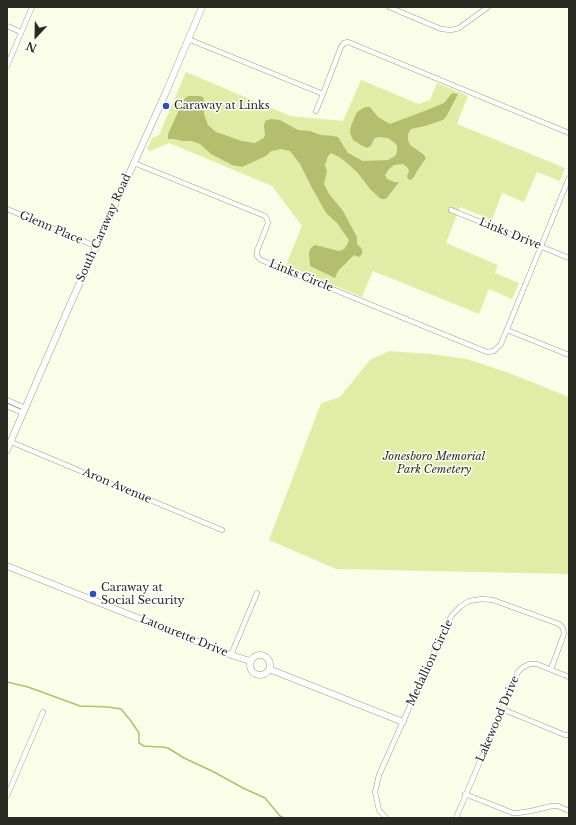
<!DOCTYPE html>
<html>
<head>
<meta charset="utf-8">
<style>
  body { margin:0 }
  #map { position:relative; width:576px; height:825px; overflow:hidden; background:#fafee9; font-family:"Libre Baskerville",serif }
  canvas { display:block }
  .frame { position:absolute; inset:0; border:8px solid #292a22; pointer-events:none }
  .north { position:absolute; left:16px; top:16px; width:40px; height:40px; -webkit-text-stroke:3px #fff; paint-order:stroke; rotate:202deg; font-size:11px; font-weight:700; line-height:16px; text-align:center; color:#292a22 }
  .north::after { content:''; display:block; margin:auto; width:14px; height:18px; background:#292a22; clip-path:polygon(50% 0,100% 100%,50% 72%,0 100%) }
</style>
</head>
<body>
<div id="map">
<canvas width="576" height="825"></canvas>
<div class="frame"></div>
<div class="north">N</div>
</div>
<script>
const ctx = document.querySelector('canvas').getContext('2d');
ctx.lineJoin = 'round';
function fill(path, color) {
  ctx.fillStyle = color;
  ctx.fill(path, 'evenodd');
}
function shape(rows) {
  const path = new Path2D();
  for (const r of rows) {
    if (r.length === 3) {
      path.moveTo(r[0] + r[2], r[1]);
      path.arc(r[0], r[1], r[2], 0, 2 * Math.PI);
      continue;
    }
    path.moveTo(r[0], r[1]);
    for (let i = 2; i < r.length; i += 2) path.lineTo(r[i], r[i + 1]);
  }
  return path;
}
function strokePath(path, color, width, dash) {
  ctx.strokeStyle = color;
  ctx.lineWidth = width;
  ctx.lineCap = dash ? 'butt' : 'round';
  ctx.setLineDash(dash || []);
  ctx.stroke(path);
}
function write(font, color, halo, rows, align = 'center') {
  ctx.font = font + ' "Libre Baskerville",serif';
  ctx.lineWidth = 3;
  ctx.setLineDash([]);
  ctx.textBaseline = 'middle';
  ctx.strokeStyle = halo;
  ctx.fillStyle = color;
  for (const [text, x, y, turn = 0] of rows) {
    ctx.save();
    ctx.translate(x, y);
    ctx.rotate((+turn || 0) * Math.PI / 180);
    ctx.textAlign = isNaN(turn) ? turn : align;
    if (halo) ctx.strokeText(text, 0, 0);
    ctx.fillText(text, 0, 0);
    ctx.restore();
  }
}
const green = shape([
  [186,72,290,116,343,121,361,80,419,104,430,100,437,83,468,96,457,124,565,168,560,181,537,172,524,202,502,193,492,220,460,207,446,243,498,265,495,273,519,283,512,299,489,289,479,314,373,271,362,297,286,265,302,226,272,186,169,143,150,151,147,149,152,138,159,135],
  [389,351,431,354,467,359,509,373,569,397,569,574,336,569,269,540,321,403,340,397,370,360]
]);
const water = shape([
  [452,93,458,94,446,117,443,120,425,126,411,129,408,134,408,140,410,145,423,154,426,158,417,171,414,177,411,180,408,179,407,176,409,172,408,168,403,164,394,165,389,169,385,175,387,179,394,182,399,182,386,199,381,199,371,190,357,172,341,158,331,153,328,156,325,165,327,171,324,184,329,194,343,211,357,237,357,244,362,249,362,254,359,257,354,255,338,271,335,278,310,266,309,252,311,248,315,245,339,251,344,249,347,245,349,240,337,223,326,213,312,188,300,164,290,151,281,149,271,151,266,156,242,167,232,165,211,154,200,144,192,141,182,141,174,139,168,139,168,134,184,99,188,96,199,96,203,97,204,101,204,114,208,125,216,132,242,141,255,143,264,138,265,134,264,126,265,121,271,119,280,120,298,130,310,131,321,135,333,136,338,137,348,153,363,161,388,160,395,156,397,152,397,146,395,143,388,138,378,137,374,139,371,146,367,148,361,145,353,140,350,133,351,126,357,112,365,107,370,107,378,117,390,124,427,110,444,103]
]);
const stream = shape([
  [7,682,28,687,80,706,108,707,121,709,131,721,139,733,139,743,144,746,159,747,163,747,168,748,184,758,214,772,243,788,265,798,280,816,284,818]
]);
const street = shape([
  [389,7,441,29,451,30,459,28,488,7],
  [7,26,21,32],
  [188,39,323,94,341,47,344,43,348,42,569,133],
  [7,66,32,7],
  [316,111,323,94],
  [134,163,265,216,267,219,268,223,257,251,257,256,261,260,487,352,494,351,501,344,569,178],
  [7,209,95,246],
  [451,210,569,258],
  [507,330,569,355],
  [7,400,25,408],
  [7,406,23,413],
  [11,442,222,530],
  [231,655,257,593],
  [502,709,565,735,569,735],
  [465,794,513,813,518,813,531,811,552,806,558,806,569,811],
  [7,796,43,712],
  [386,818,379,810,375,792,379,775,446,626,452,615,461,606,469,601,482,599,493,600,559,624,563,628,564,634,551,669],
  [456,818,518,672,522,668,529,664,537,664,569,677]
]);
const secondary = shape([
  [7,450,69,307,166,92,202,7],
  [7,566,231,655,250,661],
  [260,665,10],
  [269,669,403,722]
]);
const markers = [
  [166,106,4,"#2b50bf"],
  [93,594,4,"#2b50bf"]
];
const poiNames = [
  ["Caraway at Links",174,106],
  ["Caraway at",101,588],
  ["Social Security",101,601]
];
const streetNames = [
  ["Glenn Place",51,228,23],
  ["South Caraway Road",104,228,-66],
  ["Links Drive",510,234,22],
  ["Links Circle",301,276,22],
  ["Aron Avenue",117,486,23],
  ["Latourette Drive",184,636,22],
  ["Medallion Circle",430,663,-65],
  ["Lakewood Drive",498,719,-67]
];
const parkNames = [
  ["Jonesboro Memorial",434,457],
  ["Park Cemetery",434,470]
];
fill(green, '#e1eda7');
fill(water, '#b3bf6e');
strokePath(stream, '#b3bf6e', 1.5);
strokePath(street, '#9b9f8b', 5.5);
strokePath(secondary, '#9b9f8b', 7);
strokePath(street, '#fff', 4.5);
strokePath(secondary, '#fff', 6);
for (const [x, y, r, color] of markers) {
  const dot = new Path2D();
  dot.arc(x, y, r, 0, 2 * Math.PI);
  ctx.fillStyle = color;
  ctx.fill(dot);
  strokePath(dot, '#fff', 1.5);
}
write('11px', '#292a22', '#fff', poiNames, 'left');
write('11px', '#292a22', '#fff', streetNames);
write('italic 11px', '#2d310e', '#fff', parkNames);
</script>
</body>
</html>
